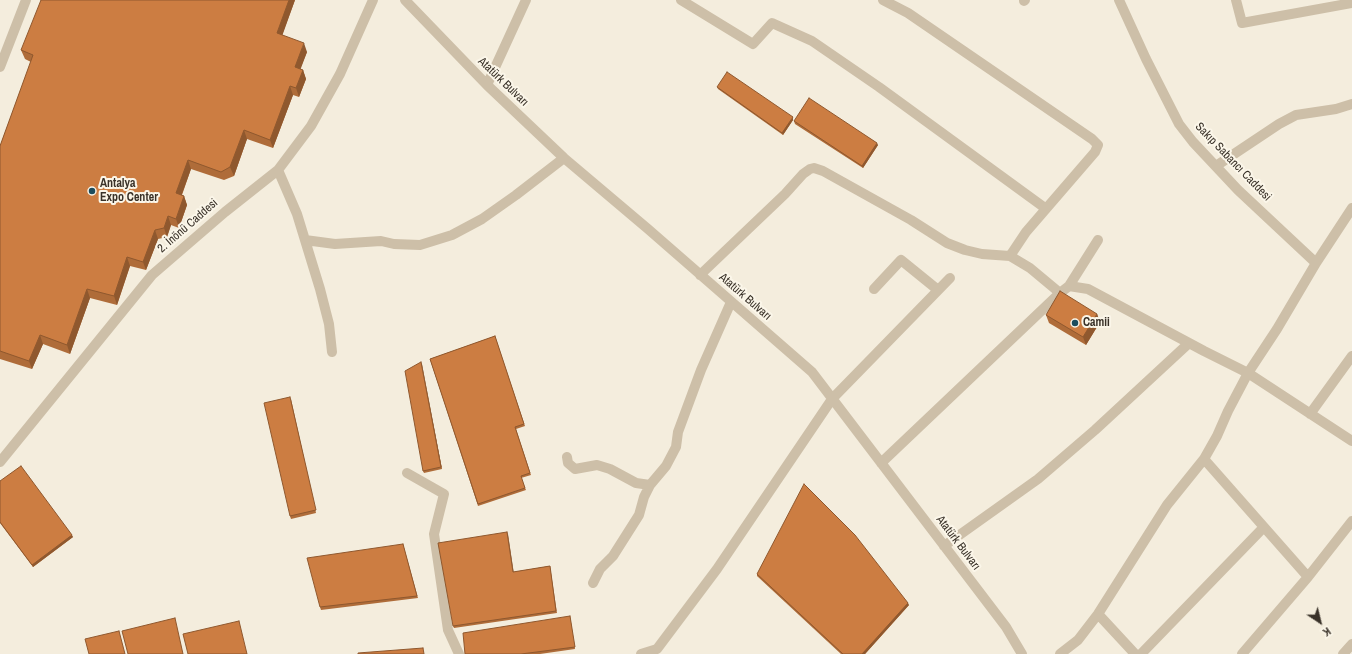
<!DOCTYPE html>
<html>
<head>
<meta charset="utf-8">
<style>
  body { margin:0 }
  #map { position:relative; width:1352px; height:654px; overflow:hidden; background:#f4eddd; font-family:"Archivo Narrow",sans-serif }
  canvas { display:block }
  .north { position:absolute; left:1300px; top:602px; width:40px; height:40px; -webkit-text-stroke:3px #fbf6e9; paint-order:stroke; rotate:145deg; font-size:11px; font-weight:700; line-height:16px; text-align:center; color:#393128 }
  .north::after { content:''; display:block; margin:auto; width:14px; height:18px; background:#393128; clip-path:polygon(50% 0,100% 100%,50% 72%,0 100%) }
</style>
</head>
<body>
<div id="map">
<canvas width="1352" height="654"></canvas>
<div class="north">K</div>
</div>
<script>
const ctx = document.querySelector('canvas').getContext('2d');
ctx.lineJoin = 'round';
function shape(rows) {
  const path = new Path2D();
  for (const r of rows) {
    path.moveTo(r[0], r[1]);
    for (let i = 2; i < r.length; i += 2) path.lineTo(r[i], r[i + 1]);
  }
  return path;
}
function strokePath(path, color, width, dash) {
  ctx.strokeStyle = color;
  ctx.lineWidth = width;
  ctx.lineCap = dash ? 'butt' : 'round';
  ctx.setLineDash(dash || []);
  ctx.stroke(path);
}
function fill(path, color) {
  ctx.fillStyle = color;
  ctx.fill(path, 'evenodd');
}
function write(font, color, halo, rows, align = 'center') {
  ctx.font = font + ' "Archivo Narrow",sans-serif';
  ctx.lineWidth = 4;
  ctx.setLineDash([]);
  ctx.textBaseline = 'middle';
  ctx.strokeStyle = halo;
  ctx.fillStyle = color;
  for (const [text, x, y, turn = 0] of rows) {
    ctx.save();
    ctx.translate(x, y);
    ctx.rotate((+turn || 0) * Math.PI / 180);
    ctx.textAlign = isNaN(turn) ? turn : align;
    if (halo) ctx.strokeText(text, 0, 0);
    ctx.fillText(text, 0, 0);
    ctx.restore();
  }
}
const minor = shape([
  [405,0,487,85,564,158,648,229,812,372,1006,627,1022,654],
  [681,0,753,44,772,23,812,41,879,87,1045,208],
  [883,0,908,13,1092,139,1098,145,1095,152,1026,232,1010,256,1030,268,1060,293],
  [1119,0,1146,59,1179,124,1193,142,1238,190,1316,263],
  [1236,0,1242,23,1352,3],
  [1024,1,1025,0],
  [0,67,26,0],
  [487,85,526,0],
  [1216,166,1279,124,1296,115,1336,109,1352,104],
  [278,170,297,214,320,289,329,324,332,352],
  [305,240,335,244,381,241,394,244,420,245,452,235,482,219,516,195,564,158],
  [700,275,785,194,803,174,810,169,814,168,823,171,911,220,947,243,965,250,982,254,1010,256],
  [1069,286,1098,240],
  [874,289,901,260,938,290],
  [1310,414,1352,356],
  [567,457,568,463,575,469,597,465,610,469,636,483,650,485],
  [1204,459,1308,577],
  [0,462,152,275,225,212,278,170,311,126,340,74,373,0],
  [881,463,1060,293,1069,286,1088,289,1204,351,1248,373,1352,441],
  [407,473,444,494,434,534,448,630,459,654],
  [944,546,1038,479,1095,430,1189,343],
  [593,583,600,569,613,556,639,515,644,497,650,485,666,466,676,447,678,432,701,370,731,302],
  [1098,614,1135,654],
  [641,654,657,649,717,569,832,399,950,278],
  [1060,654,1078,640,1098,614,1167,505,1204,459,1217,436,1228,411,1248,373,1277,329,1316,263,1352,208],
  [1141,654,1264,527],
  [1242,654,1308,577,1352,521],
  [1343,654,1352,644]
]);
const wall = shape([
  [295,0,282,35,307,52,300,69,303,70,306,79,299,97,293,95,273,148,247,139,234,176,224,180,191,169,182,195,184,196,187,205,179,228,171,225,167,237,158,239,146,270,130,266,117,305,90,298,70,354,43,344,32,369,0,359,0,146,31,62,25,59,21,50],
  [717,87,793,120,783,135,718,89],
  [794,121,878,145,863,168,795,124],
  [1097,314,1100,322,1086,345,1049,323,1046,315],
  [495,336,525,426,516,429,531,475,521,478,526,490,478,506,430,359],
  [421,362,442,469,424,473,423,471],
  [291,399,316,513,291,519,290,516],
  [0,481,73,537,33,567,0,523],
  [507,532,513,572,550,566,557,613,454,628,453,626],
  [403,544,418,598,321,610,320,607],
  [757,574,909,605,865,654,841,654,757,576],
  [570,616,575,649,540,654,465,654]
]);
const shadedWall = shape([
  [289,0,295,0,280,42,277,33],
  [304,43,307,52,298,76,295,67],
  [303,70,306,79,299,97,296,88],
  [290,86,293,95,273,148,270,140],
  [793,117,793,120,783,135,782,133],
  [244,130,247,139,234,176,230,167],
  [877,143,878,145,863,168,862,166],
  [188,160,191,169,179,202,176,193],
  [184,196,187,205,179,228,176,219],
  [168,216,171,225,167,237,164,228],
  [155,230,158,239,146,270,143,262],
  [127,257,130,266,117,305,114,296],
  [87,289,90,298,70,354,67,345],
  [1097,314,1100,322,1086,345,1083,337],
  [40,335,43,344,32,369,29,361],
  [421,362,422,364,442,469,441,467],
  [507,532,508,534,514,574,513,572],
  [72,535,73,537,33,567,32,565],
  [908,603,909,605,865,654,862,654]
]);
const building = shape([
  [41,0,289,0,277,33,304,43,295,67,303,70,296,88,290,86,270,140,244,130,230,167,221,172,188,160,176,193,184,196,176,219,168,216,164,228,155,230,143,262,127,257,114,296,87,289,67,345,40,335,29,361,0,351,0,146,33,55,21,50,41,0],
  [727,72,793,117,782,133,717,87,727,72],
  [809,98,877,143,862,166,794,121,809,98],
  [1060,291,1097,314,1083,337,1046,315,1060,291],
  [495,336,524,424,515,427,530,473,521,476,525,488,478,504,430,359,495,336],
  [421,362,441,467,423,471,405,371,421,362],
  [290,397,316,510,290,516,264,403,290,397],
  [21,466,72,535,32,565,0,522,0,481,21,466],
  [804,484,855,535,908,603,862,654,843,654,757,574,804,484],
  [507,532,513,572,550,566,556,611,453,626,438,543,507,532],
  [403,544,417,596,320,607,307,558,403,544],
  [570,616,575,647,521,654,465,654,463,633,570,616],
  [175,618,183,654,128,654,122,631,175,618],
  [239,621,247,654,188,654,183,634,239,621],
  [119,631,125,654,89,654,85,639,119,631],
  [423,648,424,654,358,654,358,653,423,648]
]);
const markers = [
  [92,191,4,"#1b4c5d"],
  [1075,323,4,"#1b4c5d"]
];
const streetNames = [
  ["Atatürk Bulvarı",503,82,44],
  ["Sakıp Sabancı Caddesi",1233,162,46],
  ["2. İnönü Caddesi",188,226,-41],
  ["Atatürk Bulvarı",745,297,41],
  ["Atatürk Bulvarı",958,543,53]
];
const poiNames = [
  ["Antalya",100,184],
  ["Expo Center",100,198],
  ["Camii",1083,323]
];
strokePath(minor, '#cdbfa8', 10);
fill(wall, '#af6c39');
fill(shadedWall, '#8f582e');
fill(building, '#cc7d42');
strokePath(building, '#8f582e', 1);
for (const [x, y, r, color] of markers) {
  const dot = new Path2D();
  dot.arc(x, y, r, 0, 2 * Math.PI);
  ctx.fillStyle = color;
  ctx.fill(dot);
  strokePath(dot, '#fbf6e9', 1.5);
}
write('12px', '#393128', '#fbf6e9', streetNames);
write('bold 12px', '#393128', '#fbf6e9', poiNames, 'left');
</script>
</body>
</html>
